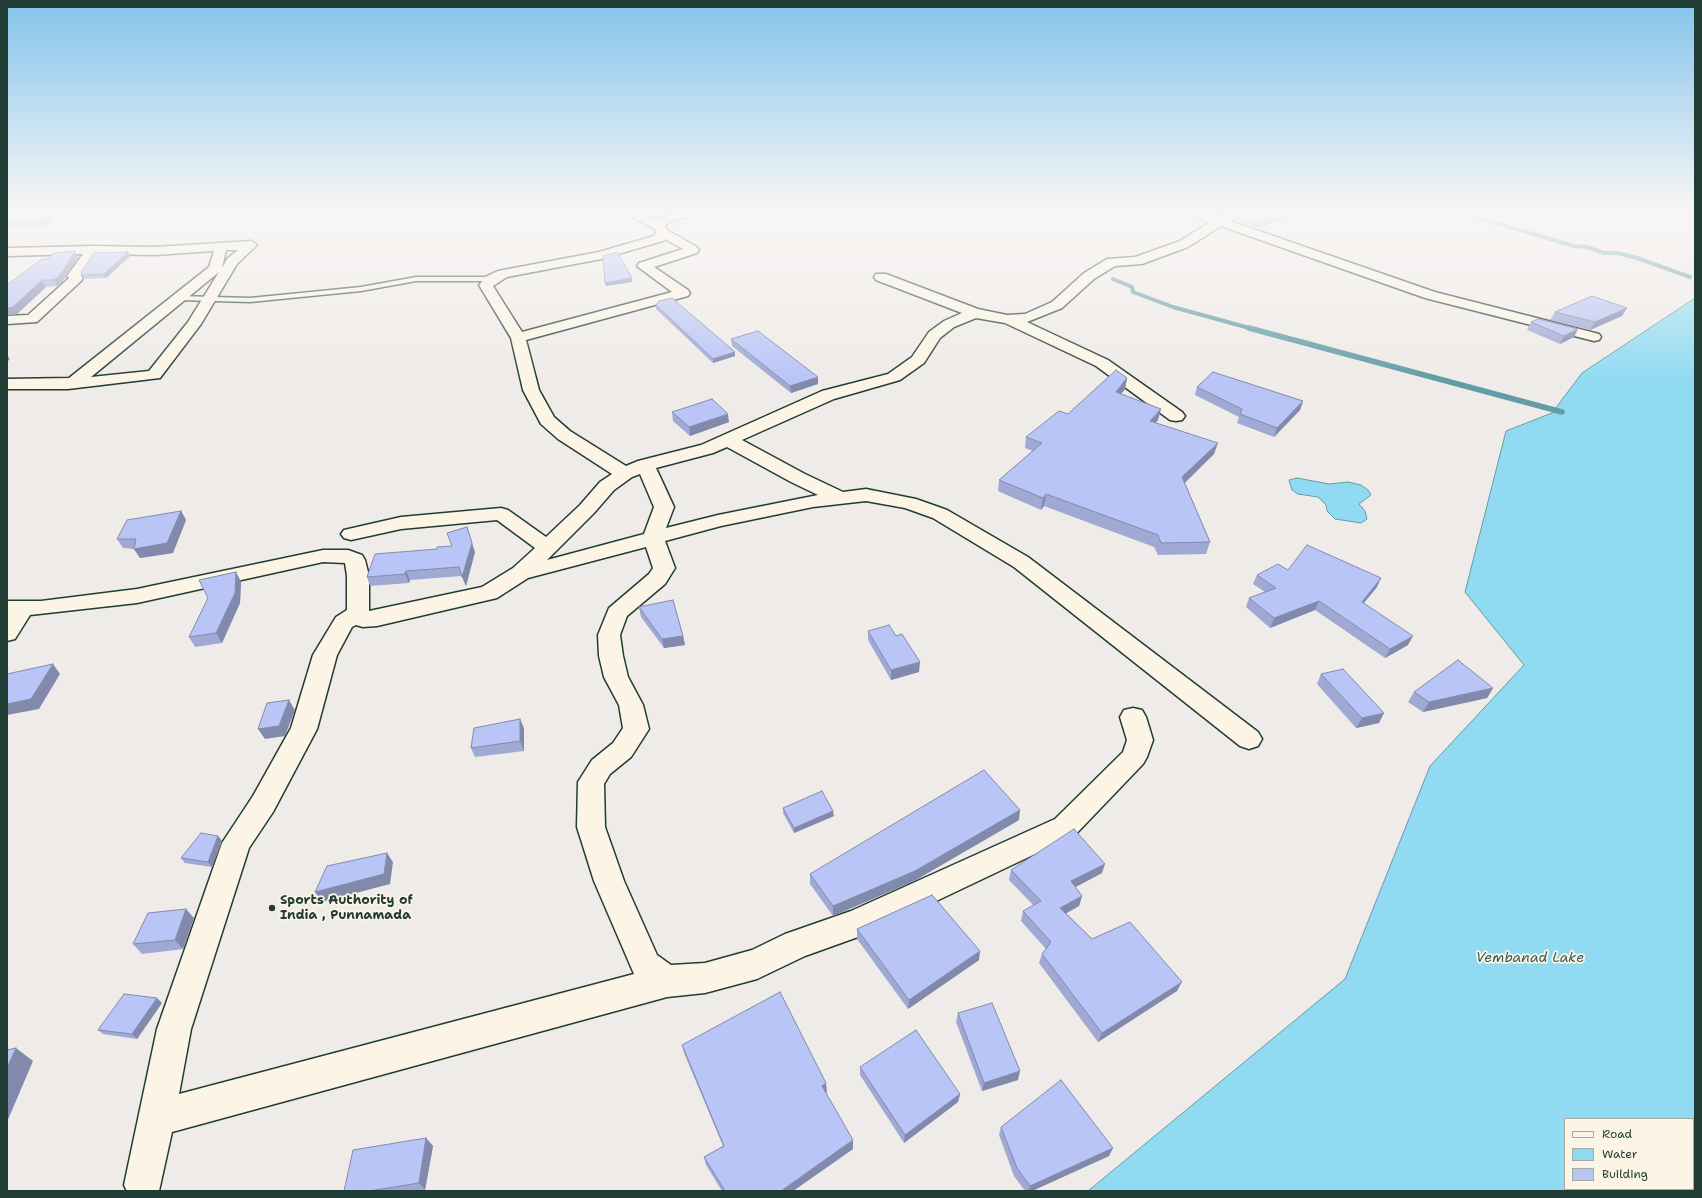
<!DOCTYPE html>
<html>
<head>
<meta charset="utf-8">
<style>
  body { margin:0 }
  #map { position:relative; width:1702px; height:1198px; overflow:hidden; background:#efebe8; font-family:"Shantell Sans",sans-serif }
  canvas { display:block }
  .frame { position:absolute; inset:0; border:8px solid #1f3d34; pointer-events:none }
  .legend { position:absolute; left:1564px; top:1118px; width:130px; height:72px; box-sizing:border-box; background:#fcf5e5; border:1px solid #a4ab9e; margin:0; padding:5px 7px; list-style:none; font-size:12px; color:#1f3d34 }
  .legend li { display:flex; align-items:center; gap:8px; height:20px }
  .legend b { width:20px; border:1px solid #a4ab9e }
</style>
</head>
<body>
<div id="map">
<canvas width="1702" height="1198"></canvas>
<div class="frame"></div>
<ul class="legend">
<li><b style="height:5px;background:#fcf5e5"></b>Road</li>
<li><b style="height:11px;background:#91dbf2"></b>Water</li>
<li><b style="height:11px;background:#b9c5f6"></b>Building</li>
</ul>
</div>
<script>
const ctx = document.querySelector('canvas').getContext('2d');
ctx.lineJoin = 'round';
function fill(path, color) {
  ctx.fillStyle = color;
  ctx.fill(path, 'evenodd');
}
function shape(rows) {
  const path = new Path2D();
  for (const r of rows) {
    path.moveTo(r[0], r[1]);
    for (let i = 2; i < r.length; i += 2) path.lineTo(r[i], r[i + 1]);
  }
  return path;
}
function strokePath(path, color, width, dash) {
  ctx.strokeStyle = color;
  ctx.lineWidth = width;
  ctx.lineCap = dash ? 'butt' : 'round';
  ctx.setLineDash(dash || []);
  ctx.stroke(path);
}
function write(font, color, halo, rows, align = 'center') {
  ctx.font = font + ' "Shantell Sans",sans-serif';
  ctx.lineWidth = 3.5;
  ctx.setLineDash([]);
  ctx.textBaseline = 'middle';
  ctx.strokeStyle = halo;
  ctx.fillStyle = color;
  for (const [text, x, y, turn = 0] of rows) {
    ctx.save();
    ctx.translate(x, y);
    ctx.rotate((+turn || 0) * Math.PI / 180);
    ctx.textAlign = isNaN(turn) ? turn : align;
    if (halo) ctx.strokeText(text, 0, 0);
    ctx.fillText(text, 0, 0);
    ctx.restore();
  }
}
const water = shape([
  [1695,298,1695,1191,1088,1191,1345,979,1430,766,1524,665,1465,592,1506,431,1552,413,1582,373,1695,298],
  [1565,1119,1693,1119,1693,1189,1565,1189,1565,1119],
  [1297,478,1329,484,1348,482,1361,485,1368,490,1371,495,1359,504,1365,511,1367,519,1361,523,1335,519,1327,511,1326,505,1318,497,1298,494,1292,490,1289,480,1297,478]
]);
const streamFar1 = shape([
  [1458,212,1574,246,1587,247,1604,253,1618,253,1637,258,1690,277],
  [1113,279,1132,287,1133,292,1173,307,1253,329]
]);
const stream = shape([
  [1249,328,1562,412]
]);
const service = shape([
  [416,277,492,277,496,279,492,281,416,281,361,291,250,302,179,300,175,298,179,296,250,298,361,287,416,277]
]);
const minor = shape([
  [623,212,638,212,655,220,677,212,698,212,696,214,675,220,665,225,667,230,697,247,699,250,697,253,654,267,688,290,690,293,688,296,526,340,539,390,554,417,570,431,626,466,638,461,701,445,822,391,888,374,912,357,929,332,944,321,962,313,876,280,874,277,876,274,886,274,978,309,1007,315,1025,314,1052,302,1084,273,1107,259,1135,257,1180,241,1210,222,1189,214,1187,212,1204,212,1219,217,1232,212,1249,212,1247,214,1230,221,1435,292,1599,334,1601,337,1599,340,1594,341,1425,298,1221,226,1188,247,1142,264,1115,266,1094,279,1062,308,1027,322,1108,360,1182,412,1185,416,1182,420,1176,421,1170,420,1096,366,1005,323,976,318,954,327,940,338,924,363,900,380,834,399,742,440,805,474,843,492,866,489,916,499,947,510,1028,557,1258,732,1262,739,1258,746,1249,749,1240,746,1014,567,933,518,905,508,866,501,813,507,721,526,665,541,675,568,665,584,627,616,620,635,623,656,628,677,643,705,649,729,631,757,610,774,604,784,605,827,624,881,657,955,671,965,705,963,752,950,785,934,851,911,1055,819,1123,752,1127,740,1120,717,1124,710,1133,708,1142,710,1146,717,1153,740,1147,757,1143,764,1075,835,869,933,805,956,757,979,705,993,667,997,172,1132,159,1191,127,1191,124,1185,157,1029,222,843,253,796,291,728,313,655,336,617,347,610,347,576,345,563,323,562,137,603,30,615,15,639,7,641,7,601,41,601,137,589,323,550,348,550,362,555,365,560,369,576,369,611,482,587,513,568,535,548,497,520,401,529,351,540,344,538,341,534,344,530,401,517,501,508,508,510,546,537,580,505,600,482,612,474,558,439,541,424,523,390,511,338,479,285,487,276,498,271,599,252,654,236,656,232,655,229,623,212],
  [665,239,683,249,639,263,637,266,672,292,522,332,493,286,507,277,601,259,663,241,665,239],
  [727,447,791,482,818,495,718,515,666,528,674,507,656,468,713,453,727,447],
  [640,474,654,507,644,534,547,560,594,513,614,490,632,477,640,474],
  [646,547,653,568,649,574,609,608,598,635,599,656,604,677,619,705,623,728,613,743,592,760,578,782,577,827,594,881,634,974,179,1094,191,1029,249,848,273,812,317,729,337,655,352,627,356,625,363,627,377,626,497,598,528,578,646,547],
  [251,241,257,245,237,264,201,324,160,378,68,389,7,389,7,379,69,378,209,267,214,251,155,255,96,254,81,276,83,278,81,281,37,322,7,324,7,316,28,315,69,278,67,276,83,254,7,256,7,248,92,246,155,247,251,241],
  [226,250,238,250,227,259,222,268,226,250],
  [219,272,188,322,149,371,91,377,219,272]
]);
const wall = shape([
  [7,212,67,212,47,226,7,226],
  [437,212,460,212,437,213],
  [1209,212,1228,212,1219,215],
  [1248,212,1303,212,1303,214,1254,228,1234,221,1235,217],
  [128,252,130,256,106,278,84,279,82,275],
  [78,258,63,281,57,286,46,287,17,314,7,315,7,285],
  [656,305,735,356,713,363,656,309],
  [1555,312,1622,316,1590,330,1550,320],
  [1531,322,1578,329,1574,337,1560,344,1527,330],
  [731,339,818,384,791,393,732,346],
  [1127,378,1125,389,1121,394,1158,420,1156,423,1214,454,1185,483,1210,542,1206,554,1158,555,1154,547,1044,506,1041,510,998,491,999,480,1033,451,1025,448,1026,437,1068,414],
  [1197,387,1303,401,1300,410,1274,437,1237,423,1239,417,1195,395],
  [672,412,729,422,690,436,673,421],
  [181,511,186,520,173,553,140,558,134,549,123,548,117,539],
  [475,552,466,586,462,576,410,580,409,583,370,586,367,577],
  [1288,570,1377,587,1364,603,1408,645,1385,658,1315,610,1270,628,1246,607,1249,598,1265,592,1253,584,1257,575],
  [236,572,241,582,240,603,222,643,195,647,189,637],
  [639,607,683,636,685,645,664,648,641,617],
  [868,631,919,672,891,680,868,640],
  [1321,674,1379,723,1356,728,1317,684],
  [1493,688,1487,698,1423,712,1408,702,1414,692],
  [524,728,524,751,475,757,471,748],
  [783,808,834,816,794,833,783,813],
  [1019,820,914,881,833,916,810,884,810,874],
  [218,836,222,841,212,867,185,863,181,858],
  [1011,870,1102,873,1075,887,1082,896,1079,906,1066,913,1092,939,1177,991,1098,1042,1039,963,1042,954,1046,949,1021,921,1023,911,1033,905,1009,880],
  [194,918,183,949,142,954,133,944],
  [857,929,979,960,908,1009,857,939],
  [162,1003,137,1039,103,1034,98,1030],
  [958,1013,1018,1080,982,1091,956,1022],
  [682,1045,827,1092,826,1093,853,1149,793,1191,722,1191,706,1165,704,1157,723,1146,684,1053],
  [860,1067,960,1094,958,1102,904,1143,860,1075],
  [1001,1127,1109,1156,1032,1191,1025,1191,1014,1176,999,1135],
  [426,1138,433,1146,425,1190,421,1191,344,1191]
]);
const shadedWall = shape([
  [54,212,67,212,47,226,43,219],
  [1220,212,1228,212,1219,215],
  [1298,212,1303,212,1303,214,1254,228,1255,224],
  [75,251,78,258,63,281,57,286,54,280],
  [128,252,130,256,106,278,104,274],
  [632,278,632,282,606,286,605,283],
  [42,280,46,287,17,314,7,315,7,308],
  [1627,308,1622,316,1590,330,1595,322],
  [1578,329,1574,337,1560,344,1564,336],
  [735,352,735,356,713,363,713,359],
  [7,355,10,359,7,362],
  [818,377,818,384,791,393,790,386],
  [1127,378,1125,389,1114,403,1116,392],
  [1303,401,1300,410,1274,437,1277,428],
  [1161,409,1158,420,1148,432,1150,421],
  [728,414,729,422,690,436,689,427],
  [1218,443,1214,454,1179,488,1182,477],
  [1046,494,1044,506,1041,510,1043,498],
  [181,511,186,520,173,553,140,558,134,549],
  [467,527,475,552,466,586,462,577],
  [406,571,410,580,409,583,405,574],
  [236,572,241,582,240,603,222,643,216,633],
  [1381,578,1377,587,1357,611,1362,602],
  [1319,601,1315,610,1270,628,1274,618],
  [683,636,685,645,664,648,662,639],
  [1413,636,1408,645,1385,658,1390,649],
  [920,662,919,672,891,680,891,670],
  [53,664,60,674,39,709,7,715,7,704],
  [1493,688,1487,698,1423,712,1429,702],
  [289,700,295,710,285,736,265,739,258,729],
  [1384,713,1379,723,1356,728,1362,718],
  [520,719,524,728,524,751,520,741],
  [1020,810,1019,820,914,881,833,916,833,906],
  [833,811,834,816,794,833,794,828],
  [218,836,222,841,212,867,208,862],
  [387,853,393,862,390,884,322,902,315,892],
  [1105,864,1102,873,1068,891,1071,881],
  [1082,896,1079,906,1058,918,1060,908],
  [186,909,194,918,183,949,175,940],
  [980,951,979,960,908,1009,909,1000],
  [1182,982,1177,991,1098,1042,1102,1033],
  [157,998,162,1003,137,1039,132,1034],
  [16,1048,33,1061,7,1122,7,1068],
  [1020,1071,1018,1080,982,1091,984,1083],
  [826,1083,827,1092,822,1095,822,1086],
  [960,1094,958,1102,904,1143,905,1135],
  [426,1138,433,1146,425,1190,419,1183],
  [853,1140,853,1149,793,1191,781,1191],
  [1113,1148,1109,1156,1032,1191,1028,1191,1030,1186]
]);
const building = shape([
  [7,212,54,212,43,219,7,220,7,212],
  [1248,212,1298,212,1255,224,1235,217,1248,212],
  [75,251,60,275,54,280,42,280,13,307,7,308,7,285,42,259,47,259,54,253,75,251],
  [128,252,104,274,82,275,81,272,94,253,128,252],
  [617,252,632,278,605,283,603,256,617,252],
  [1592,296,1627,308,1595,322,1555,312,1592,296],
  [672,298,735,352,713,359,656,305,659,301,672,298],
  [1538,319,1578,329,1564,336,1531,322,1538,319],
  [758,331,818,377,790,386,731,339,758,331],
  [1116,370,1127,378,1116,392,1161,409,1150,421,1218,443,1182,477,1210,542,1161,543,1158,535,1046,494,1043,498,999,480,1042,443,1026,437,1059,411,1068,414,1116,370],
  [1213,372,1303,401,1277,428,1240,414,1242,409,1197,387,1213,372],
  [712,399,728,414,689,427,672,412,712,399],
  [181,511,167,543,134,549,136,539,117,539,127,520,181,511],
  [467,527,472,543,462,577,459,567,406,571,405,574,367,577,375,554,437,549,437,547,452,546,447,533,467,527],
  [1307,545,1381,578,1362,602,1413,636,1390,649,1319,601,1274,618,1249,598,1276,588,1257,575,1278,564,1288,570,1307,545],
  [236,572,235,593,216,633,189,637,208,598,199,580,236,572],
  [673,600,683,636,662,639,639,607,673,600],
  [889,625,896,636,902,634,920,662,891,670,868,631,889,625],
  [1458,660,1493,688,1429,702,1414,692,1458,660],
  [53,664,31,699,7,704,7,674,53,664],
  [1343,669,1384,713,1362,718,1321,674,1343,669],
  [289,700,279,726,258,729,267,703,289,700],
  [520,719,520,741,471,748,474,728,520,719],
  [984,770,1020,810,915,871,833,906,810,874,984,770],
  [822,791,833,811,794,828,783,808,822,791],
  [1074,829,1105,864,1071,881,1082,896,1060,908,1092,939,1130,922,1182,982,1102,1033,1042,954,1051,942,1023,911,1041,901,1011,870,1074,829],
  [201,833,218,836,208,862,181,858,201,833],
  [387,853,384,874,315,892,327,866,387,853],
  [932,895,980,951,909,1000,857,929,932,895],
  [186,909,175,940,133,944,148,913,186,909],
  [780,992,826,1083,822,1086,853,1140,781,1191,725,1191,704,1157,724,1146,682,1045,780,992],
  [124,994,157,998,132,1034,98,1030,124,994],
  [992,1003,1020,1071,984,1083,958,1013,992,1003],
  [916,1030,960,1094,905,1135,860,1067,916,1030],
  [16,1048,7,1068,7,1050,16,1048],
  [1061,1080,1113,1148,1030,1186,1017,1168,1001,1127,1061,1080],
  [426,1138,419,1183,369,1191,344,1191,353,1150,426,1138]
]);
const markers = [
  [272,908,4,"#1f3d34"]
];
const nearPoinames = [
  ["Sports Authority of",280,901],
  ["India , Punnamada",280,916]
];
const nearWaternames = [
  ["Vembanad Lake",1530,958]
];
fill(water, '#91dbf2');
strokePath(water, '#639ca6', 1);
strokePath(streamFar1, '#639ca6', 4);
strokePath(stream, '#639ca6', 5.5);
strokePath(service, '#1f3d34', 3);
strokePath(minor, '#1f3d34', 3);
fill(service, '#fcf5e5');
fill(minor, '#fcf5e5');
fill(wall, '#9fa9d4');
fill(shadedWall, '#828aac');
fill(building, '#b9c5f6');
strokePath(building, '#828aac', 1);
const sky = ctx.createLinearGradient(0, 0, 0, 380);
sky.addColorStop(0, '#85c4ec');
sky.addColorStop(0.56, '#f8f6f5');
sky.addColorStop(1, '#f8f6f500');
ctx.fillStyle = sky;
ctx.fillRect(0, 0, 1702, 380);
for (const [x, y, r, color] of markers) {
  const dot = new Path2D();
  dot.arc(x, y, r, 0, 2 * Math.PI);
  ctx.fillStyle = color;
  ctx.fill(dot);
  strokePath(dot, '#fcf5e5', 1.5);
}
write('bold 13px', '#1f3d34', '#fcf5e5', nearPoinames, 'left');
write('italic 14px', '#365d5a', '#fcf5e5', nearWaternames);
</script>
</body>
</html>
